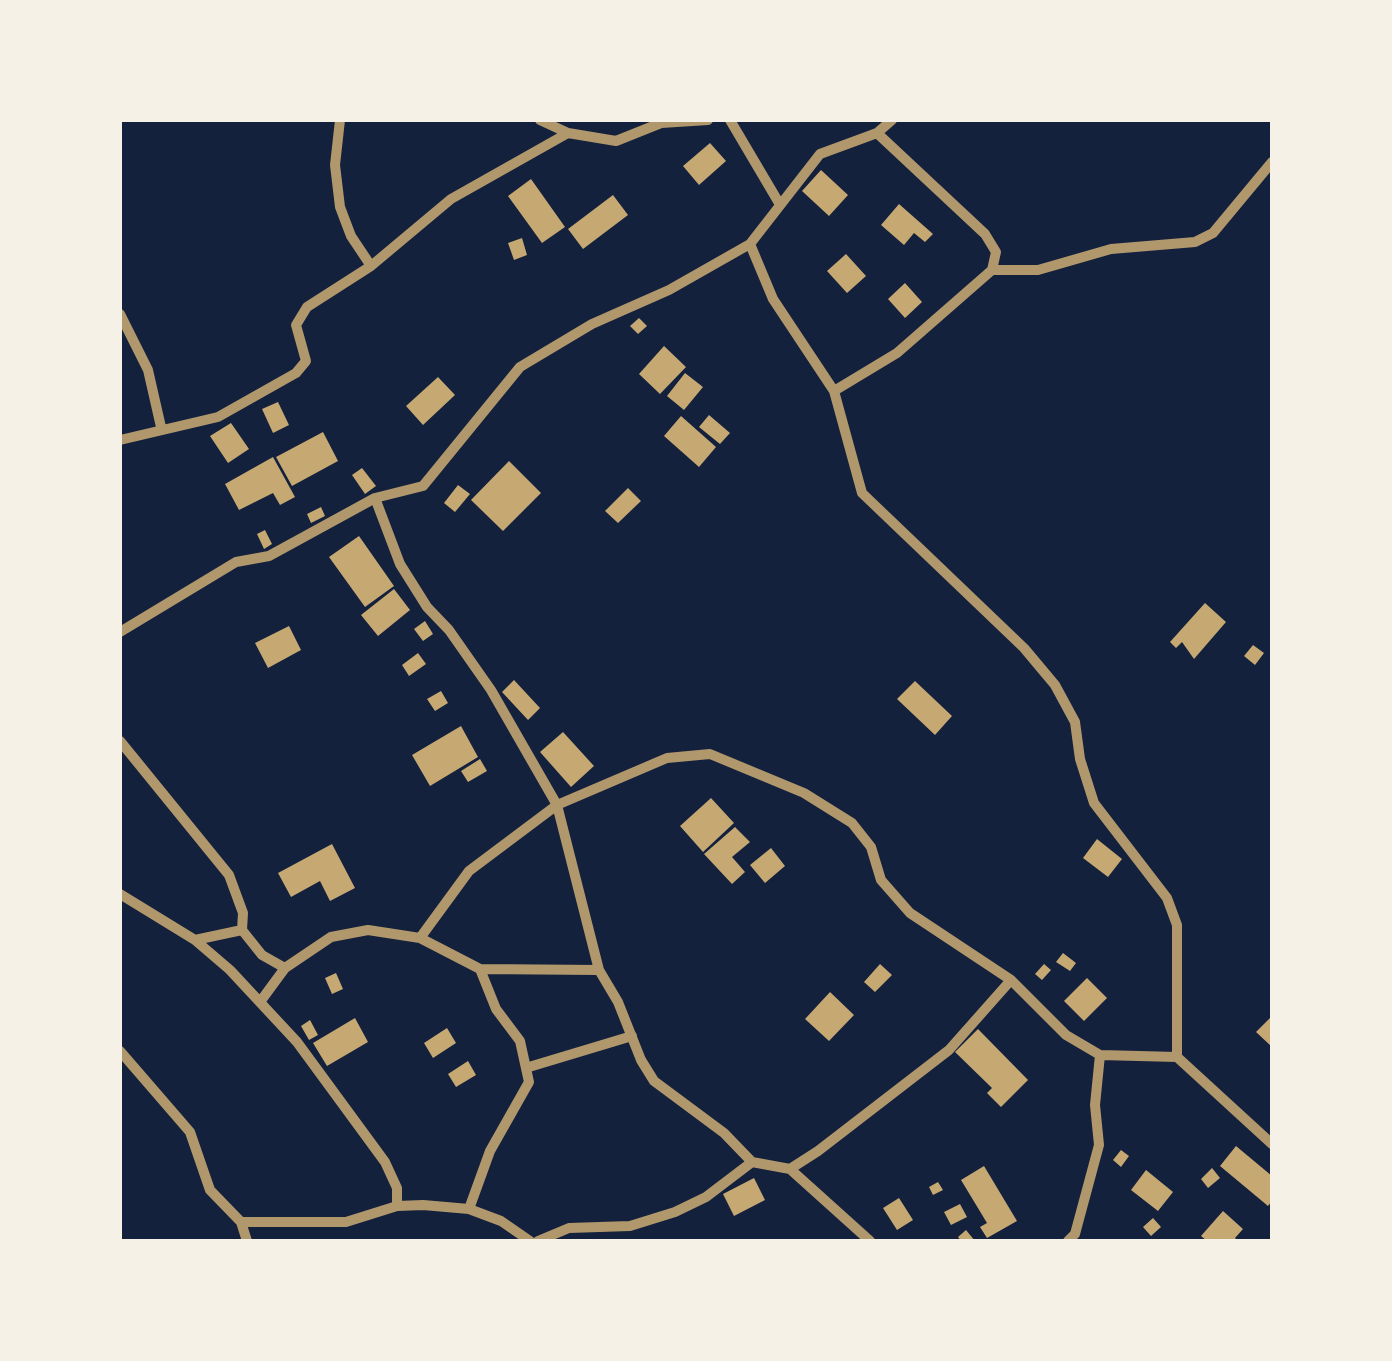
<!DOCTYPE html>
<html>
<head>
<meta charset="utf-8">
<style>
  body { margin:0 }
  #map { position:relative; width:1392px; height:1361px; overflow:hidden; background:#14213d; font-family:"PT Sans",sans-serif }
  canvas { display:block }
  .frame { position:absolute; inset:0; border:122px solid #f6f1e7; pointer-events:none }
</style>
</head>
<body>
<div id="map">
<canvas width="1392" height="1361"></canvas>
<div class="frame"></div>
</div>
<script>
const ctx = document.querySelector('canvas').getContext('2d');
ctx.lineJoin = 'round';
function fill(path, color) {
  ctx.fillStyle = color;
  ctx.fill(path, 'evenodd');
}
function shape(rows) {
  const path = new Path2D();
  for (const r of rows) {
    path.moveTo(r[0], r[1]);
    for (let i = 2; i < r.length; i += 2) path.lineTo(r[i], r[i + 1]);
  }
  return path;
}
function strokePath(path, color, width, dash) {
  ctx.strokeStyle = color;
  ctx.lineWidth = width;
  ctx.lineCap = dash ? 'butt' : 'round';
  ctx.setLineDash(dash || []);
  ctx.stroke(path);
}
const building = shape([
  [710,143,726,161,699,185,683,166],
  [821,170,848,195,829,216,802,191],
  [531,179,565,227,542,243,508,196],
  [613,195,628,215,583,249,568,229],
  [899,204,933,234,925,242,914,233,904,245,881,225],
  [522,238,527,255,514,260,508,243],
  [846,254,866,276,847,293,827,271],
  [905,283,922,302,905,318,888,299],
  [639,318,647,326,638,334,630,326],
  [664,346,686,367,660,394,639,374],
  [685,373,703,387,684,410,667,396],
  [438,377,455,395,423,425,406,406],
  [278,402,289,425,273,433,262,409],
  [709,415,730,433,720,444,699,427],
  [681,416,716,447,699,467,664,436],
  [231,423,249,449,228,463,210,436],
  [323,432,338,461,292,486,276,457],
  [273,457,295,497,280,505,273,493,239,510,225,484],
  [509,461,541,493,503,531,471,500],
  [362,468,376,486,365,494,352,475],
  [458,485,470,494,455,512,444,503],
  [628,488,641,501,618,523,605,511],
  [321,507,325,516,311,523,307,514],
  [265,530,272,544,264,549,257,534],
  [359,536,394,586,365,607,329,557],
  [394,589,410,610,378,636,361,615],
  [1205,603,1226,622,1194,659,1182,642,1176,648,1170,642],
  [425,621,433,634,423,641,414,629],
  [289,626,301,650,268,668,255,643],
  [1253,645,1264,653,1255,665,1244,656],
  [418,653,426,664,409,676,402,665],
  [514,680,540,708,528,720,502,692],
  [915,681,952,716,935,735,897,699],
  [441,691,448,703,435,711,427,699],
  [461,726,478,757,430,786,412,755],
  [563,732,594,766,571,787,540,752],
  [480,759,487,771,468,782,461,771],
  [711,798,734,823,703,852,680,826],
  [735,827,750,842,732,857,745,872,732,884,704,854],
  [1097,839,1122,859,1108,877,1083,858],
  [332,844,355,888,330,901,320,881,291,897,278,873],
  [771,848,785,866,765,883,750,865],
  [1063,953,1076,963,1070,971,1056,962],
  [880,964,892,975,875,992,864,982],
  [1044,964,1051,970,1042,980,1035,974],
  [336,973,343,989,332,994,325,978],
  [1087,978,1107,998,1084,1021,1064,1001],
  [830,992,854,1015,829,1041,805,1019],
  [1272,1016,1272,1047,1256,1032],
  [355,1018,368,1042,327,1066,313,1043],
  [310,1020,318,1035,309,1040,301,1026],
  [447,1028,456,1043,433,1058,424,1043],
  [978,1029,1028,1080,1001,1107,987,1093,992,1088,955,1052],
  [468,1061,476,1075,456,1087,448,1074],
  [1236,1146,1272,1176,1272,1201,1268,1206,1220,1166],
  [1121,1150,1129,1156,1121,1167,1113,1160],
  [984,1166,1017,1221,987,1238,980,1227,987,1223,961,1180],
  [1212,1168,1220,1178,1208,1188,1201,1179],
  [1146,1170,1173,1192,1158,1211,1131,1190],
  [754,1178,765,1200,734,1216,723,1194],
  [938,1182,943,1190,933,1195,929,1187],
  [899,1198,913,1220,897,1230,883,1208],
  [960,1204,967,1217,951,1225,944,1212],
  [1223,1211,1243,1229,1235,1238,1238,1241,1207,1241,1201,1236],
  [1153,1218,1161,1227,1151,1236,1143,1227],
  [966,1230,975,1241,961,1241,958,1237]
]);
const minor = shape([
  [340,120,335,165,340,207,351,236,371,266],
  [540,120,568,133,616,141,661,123,708,120],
  [730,120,779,203],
  [877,133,985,234,996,252,992,270,1038,270,1111,249,1195,242,1213,233,1272,162],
  [750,244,773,299,834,391,862,493,1024,648,1055,685,1075,722,1080,759,1094,803,1167,898,1177,925,1177,1057],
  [120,314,148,370,161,427],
  [834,391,897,353,992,270],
  [120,440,218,417,296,373,306,361,296,325,307,307,371,266,451,199,568,133],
  [375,498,400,564,427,607,449,630,491,690,557,805,599,970,618,1002,641,1060,654,1081,724,1133,752,1162,790,1169,818,1151,949,1050,1011,980],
  [120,632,236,562,269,556,375,498,423,486,520,367,592,324,669,290,750,244,820,154,877,133,892,120],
  [120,741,229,875,243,913,242,930,262,955,285,968],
  [120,894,195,940,230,970,297,1042,385,1162,397,1188,397,1206],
  [420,938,469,871,557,805,667,758,710,754,804,793,852,823,871,847,881,880,910,913,1011,980,1066,1035,1100,1055,1177,1057,1272,1144],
  [195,940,242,930],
  [480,969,599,970],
  [260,1002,285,968,331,937,368,930,420,938,480,969,496,1009,520,1041,529,1082,490,1151,469,1209],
  [120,1051,190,1132,210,1190,241,1222,247,1241],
  [529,1067,632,1036],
  [790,1169,870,1241],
  [241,1222,346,1222,397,1206,423,1205,469,1209,501,1221,530,1241],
  [538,1241,569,1228,630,1226,675,1212,706,1197,752,1162],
  [1068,1241,1075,1234,1099,1145,1095,1105,1100,1055]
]);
fill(building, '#c6a872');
strokePath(minor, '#b1986c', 10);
</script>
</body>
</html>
